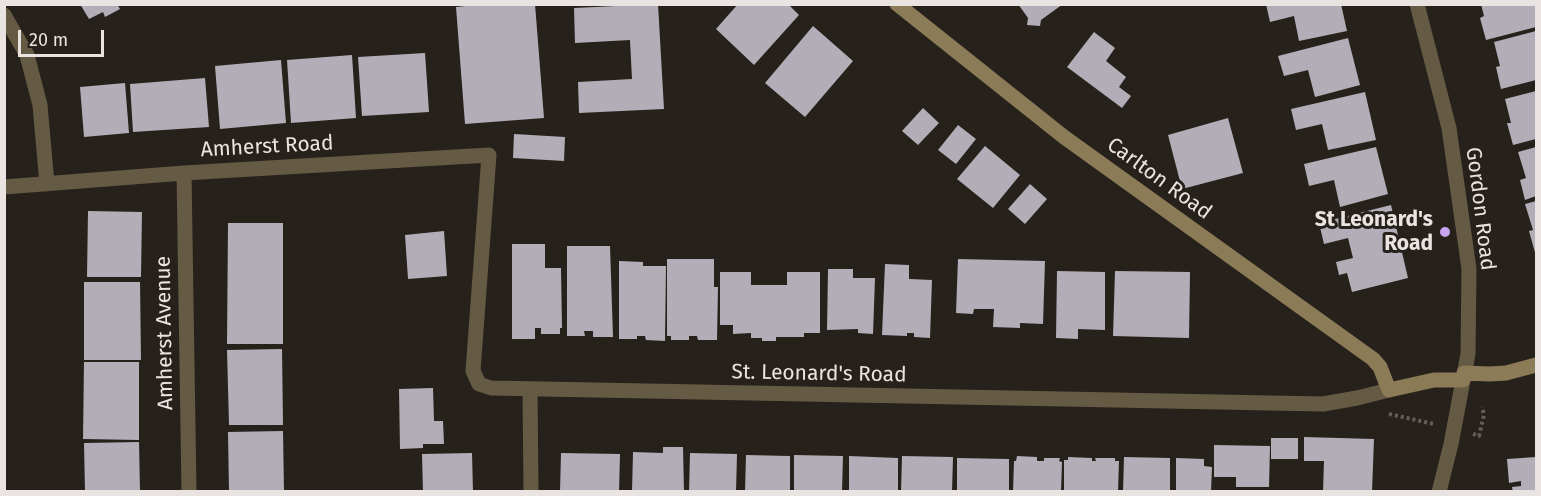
<!DOCTYPE html>
<html>
<head>
<meta charset="utf-8">
<style>
  body { margin:0 }
  #map { position:relative; width:1541px; height:496px; overflow:hidden; background:#27211c; font-family:"Fira Sans",sans-serif }
  canvas { display:block }
  .frame { position:absolute; inset:0; border:6px solid #e9e4e1; pointer-events:none }
  .scale { position:absolute; left:18px; top:30px; width:86px; height:27px; box-sizing:border-box; border:3px solid #e9e4e1; border-top:0; padding-left:8px; font-size:18px; line-height:21px; white-space:nowrap; color:#e9e4e1; -webkit-text-stroke:4px #27211c; paint-order:stroke }
</style>
</head>
<body>
<div id="map">
<canvas width="1541" height="496"></canvas>
<div class="frame"></div>
<div class="scale">20 m</div>
</div>
<script>
const ctx = document.querySelector('canvas').getContext('2d');
ctx.lineJoin = 'round';
function fill(path, color) {
  ctx.fillStyle = color;
  ctx.fill(path, 'evenodd');
}
function shape(rows) {
  const path = new Path2D();
  for (const r of rows) {
    path.moveTo(r[0], r[1]);
    for (let i = 2; i < r.length; i += 2) path.lineTo(r[i], r[i + 1]);
  }
  return path;
}
function strokePath(path, color, width, dash) {
  ctx.strokeStyle = color;
  ctx.lineWidth = width;
  ctx.lineCap = dash ? 'butt' : 'round';
  ctx.setLineDash(dash || []);
  ctx.stroke(path);
}
function write(font, color, halo, rows, align = 'center') {
  ctx.font = font + ' "Fira Sans",sans-serif';
  ctx.lineWidth = 6;
  ctx.setLineDash([]);
  ctx.textBaseline = 'middle';
  ctx.strokeStyle = halo;
  ctx.fillStyle = color;
  for (const [text, x, y, turn = 0] of rows) {
    ctx.save();
    ctx.translate(x, y);
    ctx.rotate((+turn || 0) * Math.PI / 180);
    ctx.textAlign = isNaN(turn) ? turn : align;
    if (halo) ctx.strokeText(text, 0, 0);
    ctx.fillText(text, 0, 0);
    ctx.restore();
  }
}
const building = shape([
  [80,4,117,4,120,9,105,17,103,12,89,19],
  [485,4,535,4,544,118,465,124,456,7],
  [658,4,664,109,579,113,578,82,632,79,630,40,575,43,574,8],
  [738,4,788,4,799,15,754,65,716,29],
  [1018,4,1063,4,1041,20,1040,26,1027,25,1028,18],
  [1266,4,1341,4,1347,31,1299,41,1294,16,1270,22],
  [1481,4,1536,4,1536,27,1486,40,1480,18,1484,16],
  [813,26,853,61,805,117,765,83],
  [1536,31,1536,80,1501,89,1496,67,1500,66,1494,42],
  [1094,32,1115,48,1106,61,1126,77,1119,87,1131,96,1122,108,1067,67],
  [1348,38,1360,85,1315,97,1308,70,1284,76,1278,56],
  [425,53,429,112,362,116,358,57],
  [352,55,356,118,291,123,287,60],
  [281,60,286,123,220,129,215,66],
  [205,78,209,127,133,132,130,84],
  [125,83,129,133,84,137,80,87],
  [1536,91,1536,139,1513,145,1507,123,1511,123,1505,99],
  [1365,92,1376,140,1328,150,1322,124,1296,130,1291,109],
  [923,108,939,123,918,145,902,131],
  [1228,118,1243,173,1182,189,1168,135],
  [958,125,976,139,956,164,938,150],
  [514,134,565,137,564,161,513,158],
  [985,146,1020,175,993,208,957,179],
  [1376,147,1388,194,1340,207,1334,180,1309,186,1304,164],
  [1536,147,1536,196,1525,200,1520,180,1526,178,1518,152],
  [1030,184,1047,199,1025,224,1008,209],
  [1536,201,1536,256,1529,231,1533,230,1525,204],
  [1391,205,1408,278,1352,292,1347,273,1339,275,1336,262,1353,258,1348,238,1324,244,1319,223],
  [88,211,142,212,141,277,87,277],
  [228,223,283,223,283,344,227,344],
  [444,231,447,276,408,279,405,235],
  [512,244,545,244,545,268,561,268,562,328,560,328,560,334,541,334,541,328,535,328,535,339,512,339],
  [567,246,610,246,613,337,593,337,593,331,584,331,585,336,567,336],
  [667,259,714,259,714,287,718,287,717,340,698,340,697,336,689,336,689,340,671,340,671,336,667,336],
  [958,259,1045,261,1043,324,1020,323,1020,328,993,327,994,309,974,309,973,314,956,313],
  [619,261,643,262,643,266,666,266,665,341,646,340,645,336,637,336,637,339,619,339],
  [885,264,909,265,909,279,932,280,930,338,914,337,914,333,907,333,907,336,882,335],
  [828,269,853,269,853,278,875,278,873,334,858,333,858,329,827,330],
  [1057,271,1105,272,1105,330,1078,329,1078,339,1056,338],
  [1115,271,1190,272,1189,338,1113,336],
  [720,272,751,272,751,285,787,285,787,272,820,272,820,333,804,333,804,337,776,337,776,341,762,341,762,338,751,338,751,333,733,334,733,325,720,325],
  [84,282,140,282,141,360,84,360],
  [282,349,283,425,229,425,227,350],
  [84,362,139,362,139,440,83,439],
  [433,388,434,421,443,421,444,444,423,444,423,448,400,449,399,389],
  [283,431,284,492,229,492,228,432],
  [1304,437,1374,439,1372,492,1323,492,1324,461,1304,461],
  [1271,438,1298,438,1298,459,1271,459],
  [139,442,140,492,85,492,84,443],
  [1214,445,1270,446,1269,487,1236,487,1236,477,1214,477],
  [663,447,683,447,684,492,632,492,633,452,663,453],
  [472,453,473,492,423,492,422,454],
  [561,453,620,454,619,492,560,492],
  [690,453,737,454,736,492,689,492],
  [746,455,790,456,790,492,745,492],
  [794,455,843,456,842,492,794,492],
  [849,456,898,458,898,492,849,492],
  [902,456,953,457,952,492,901,492],
  [1017,456,1037,457,1037,461,1044,461,1044,458,1060,458,1059,461,1062,462,1061,492,1013,492,1014,461,1016,461],
  [1068,457,1092,458,1092,461,1096,461,1095,458,1115,458,1115,461,1119,461,1118,492,1064,492,1064,460,1068,460],
  [1124,457,1170,458,1170,492,1123,492],
  [1536,457,1536,492,1513,492,1512,487,1521,486,1521,481,1509,483,1507,459],
  [957,458,1009,459,1009,492,957,492],
  [1176,458,1204,459,1204,466,1212,467,1211,492,1176,492]
]);
const path = shape([
  [1389,414,1434,424],
  [1473,434,1479,436,1484,415,1482,407]
]);
const street = shape([
  [1417,4,1449,128,1469,269,1468,354,1451,444,1439,492],
  [4,15,27,55,40,105,47,184],
  [184,173,189,492],
  [4,187,184,173,489,155,473,371,479,384,491,388,1323,404,1357,398,1389,390],
  [530,389,531,492]
]);
const secondary = shape([
  [897,4,1064,137,1373,359,1380,367,1389,390,1434,380,1463,380],
  [1464,373,1490,374,1506,373,1536,365]
]);
const markers = [
  [1445,232,6,"#c8a6ef"]
];
const streetNames = [
  ["Amherst Road",267,147,-3],
  ["Carlton Road",1159,179,36],
  ["Gordon Road",1480,209,83],
  ["Amherst Avenue",165,333,-91],
  ["St. Leonard's Road",819,374,1]
];
const poiNames = [
  ["St Leonard's",1433,220],
  ["Road",1433,244]
];
fill(building, '#b2aeb7');
strokePath(path, '#645e59', 4, [3, 3]);
strokePath(street, '#655b44', 15);
strokePath(secondary, '#8b7b56', 15);
for (const [x, y, r, color] of markers) {
  const dot = new Path2D();
  dot.arc(x, y, r, 0, 2 * Math.PI);
  ctx.fillStyle = color;
  ctx.fill(dot);
  strokePath(dot, '#27211c', 2);
}
write('21px', '#e9e4e1', '#27211c', streetNames);
write('bold 21px', '#e9e4e1', '#27211c', poiNames, 'right');
</script>
</body>
</html>
